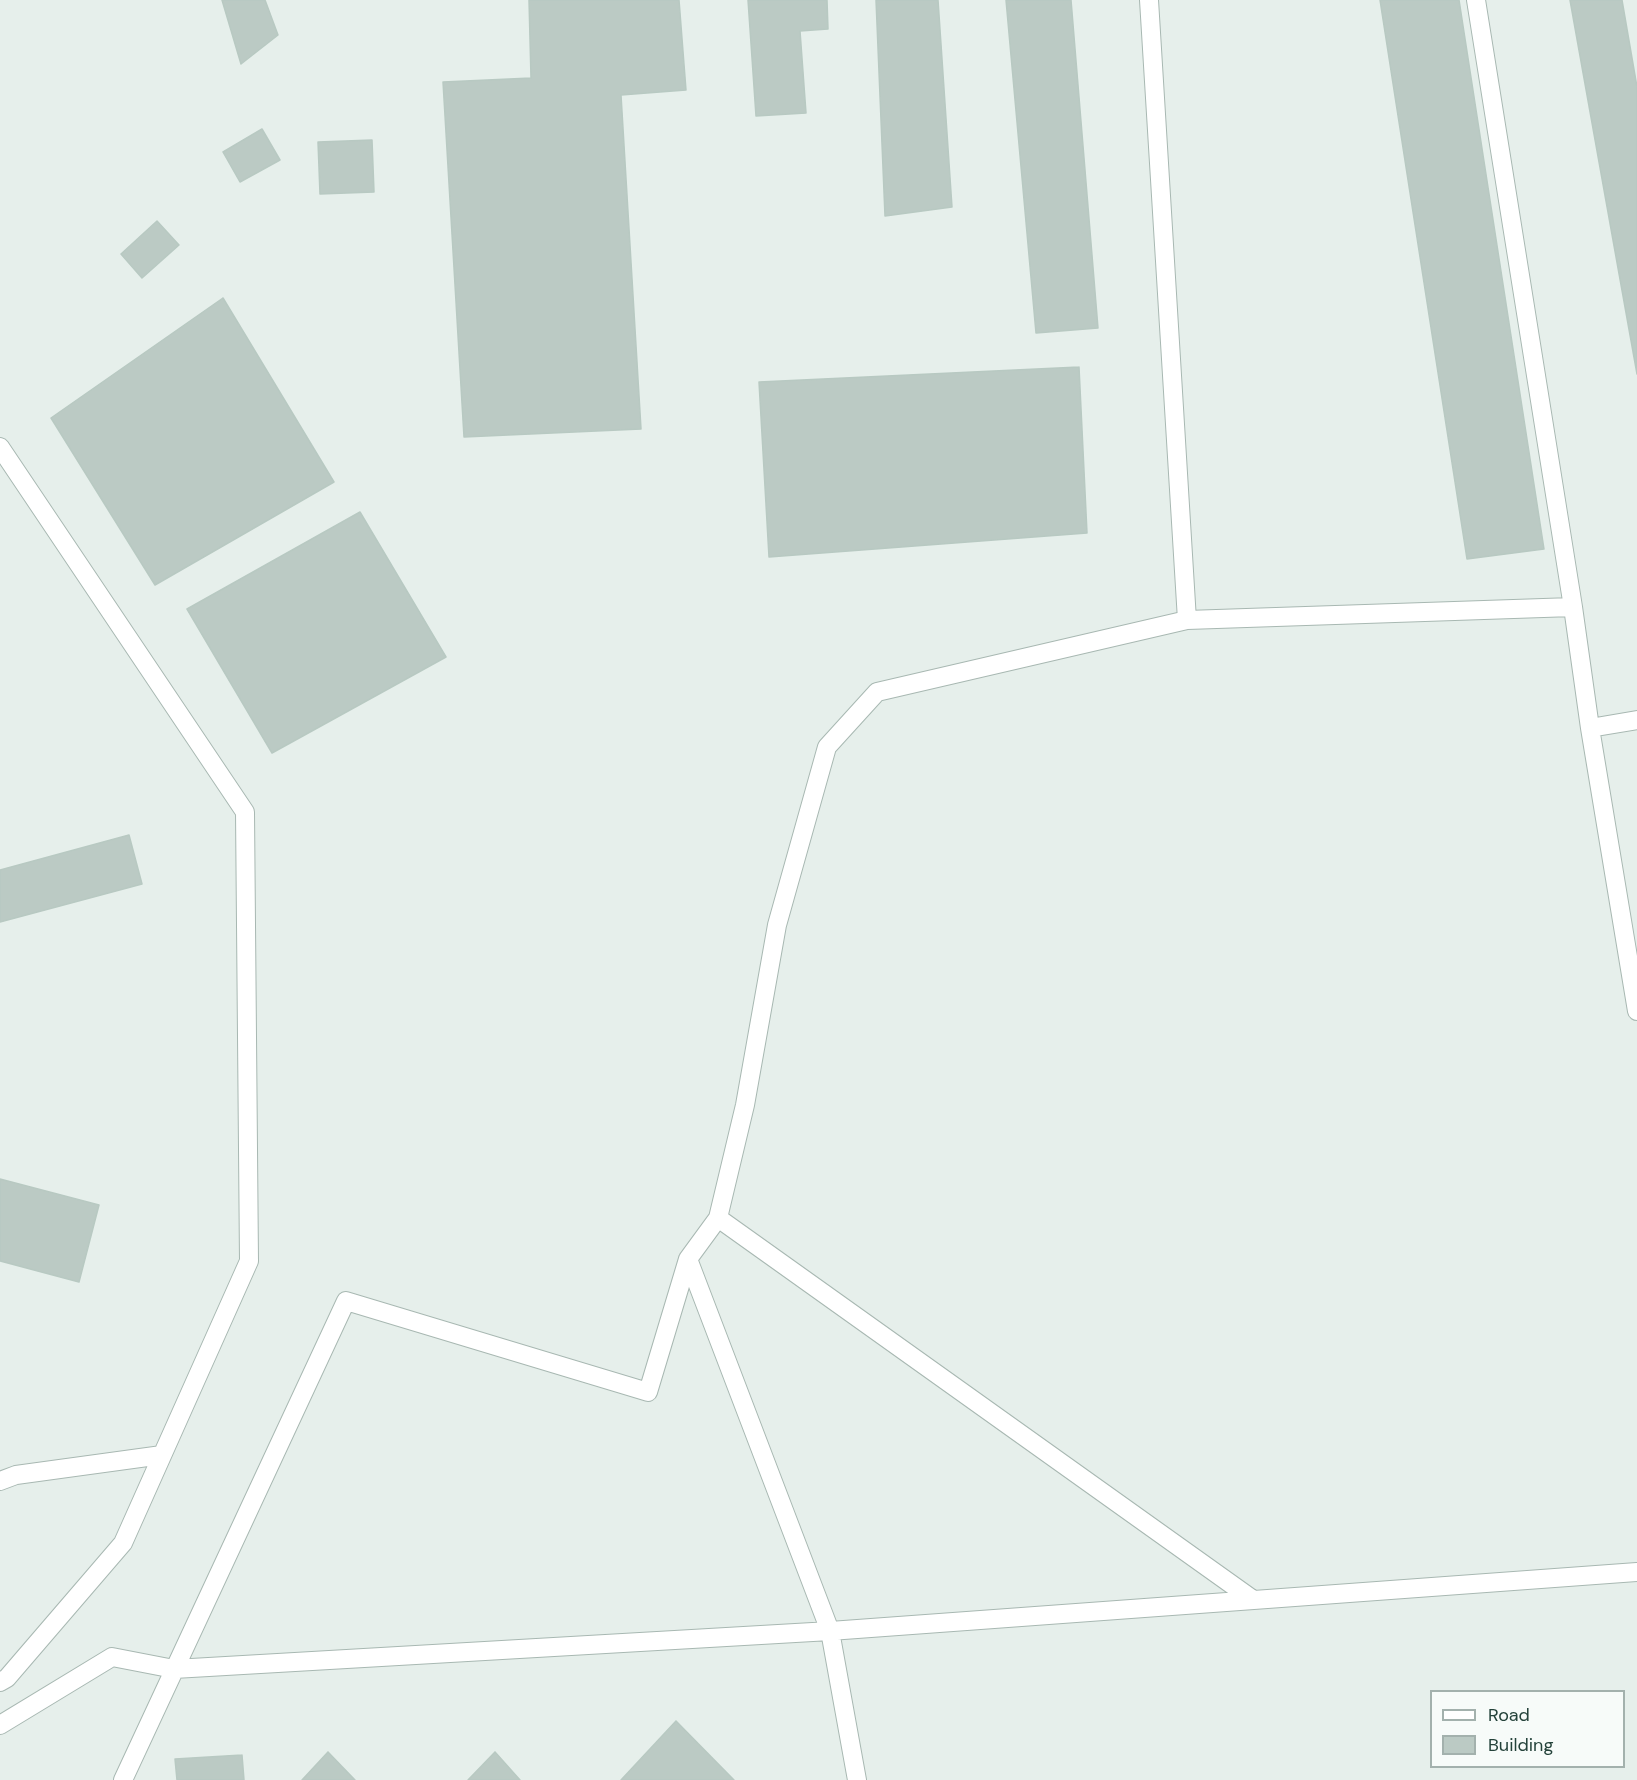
<!DOCTYPE html>
<html>
<head>
<meta charset="utf-8">
<style>
  body { margin:0 }
  #map { position:relative; width:1637px; height:1780px; overflow:hidden; background:#e6efeb; font-family:"DM Sans",sans-serif }
  canvas { display:block }
  .legend { position:absolute; left:1430px; top:1690px; width:195px; height:78px; box-sizing:border-box; background:#f7fbf9; border:2px solid #a3b1ad; margin:0; padding:8px 10px; list-style:none; font-size:18px; color:#24423a }
  .legend li { display:flex; align-items:center; gap:12px; height:30px }
  .legend b { width:30px; border:2px solid #a3b1ad }
</style>
</head>
<body>
<div id="map">
<canvas width="1637" height="1780"></canvas>
<ul class="legend">
<li><b style="height:8px;background:#fff"></b>Road</li>
<li><b style="height:16px;background:#bbcac4"></b>Building</li>
</ul>
</div>
<script>
const ctx = document.querySelector('canvas').getContext('2d');
ctx.lineJoin = 'round';
function fill(path, color) {
  ctx.fillStyle = color;
  ctx.fill(path, 'evenodd');
}
function shape(rows) {
  const path = new Path2D();
  for (const r of rows) {
    path.moveTo(r[0], r[1]);
    for (let i = 2; i < r.length; i += 2) path.lineTo(r[i], r[i + 1]);
  }
  return path;
}
function strokePath(path, color, width, dash) {
  ctx.strokeStyle = color;
  ctx.lineWidth = width;
  ctx.lineCap = dash ? 'butt' : 'round';
  ctx.setLineDash(dash || []);
  ctx.stroke(path);
}
const building = shape([
  [222,0,265,0,278,35,241,64,222,0],
  [529,0,679,0,686,90,621,95,641,429,464,437,443,82,531,78,529,0],
  [748,0,827,0,828,29,800,31,806,113,756,116,748,0],
  [876,0,938,0,952,207,885,216,876,0],
  [1006,0,1071,0,1098,328,1036,333,1006,0],
  [1380,0,1459,0,1544,549,1467,559,1380,0],
  [1570,0,1622,0,1637,87,1637,374,1570,0],
  [262,129,280,160,240,182,223,152,262,129],
  [372,140,374,192,320,194,318,142,372,140],
  [157,221,179,245,142,278,121,254,157,221],
  [223,298,334,482,155,585,51,418,223,298],
  [1079,367,1087,533,769,557,759,382,1079,367],
  [360,512,446,657,272,753,187,609,360,512],
  [129,835,142,884,0,922,0,870,129,835],
  [0,1179,99,1205,79,1282,0,1261,0,1179],
  [676,1721,734,1780,621,1780,676,1721],
  [328,1752,355,1780,302,1780,328,1752],
  [495,1752,520,1780,468,1780,495,1752],
  [242,1755,244,1780,177,1780,175,1759,242,1755]
]);
const street = shape([
  [1149,0,1187,620],
  [1476,0,1573,607],
  [0,447,245,812,249,1261,123,1543,7,1678,0,1682],
  [1590,728,1637,720],
  [718,1218,1252,1599],
  [0,1481,16,1475,162,1455],
  [0,1725,112,1657,174,1669,830,1631,1637,1572],
  [123,1780,346,1301,648,1392,688,1259],
  [857,1780,830,1631,688,1259,718,1218,745,1105,777,925,827,747,877,692,1187,620,1573,607,1590,728,1637,1011]
]);
fill(building, '#bbcac4');
strokePath(building, '#b8c9c2', 1.5);
strokePath(street, '#a8b8b2', 20);
strokePath(street, '#fff', 18);
</script>
</body>
</html>
